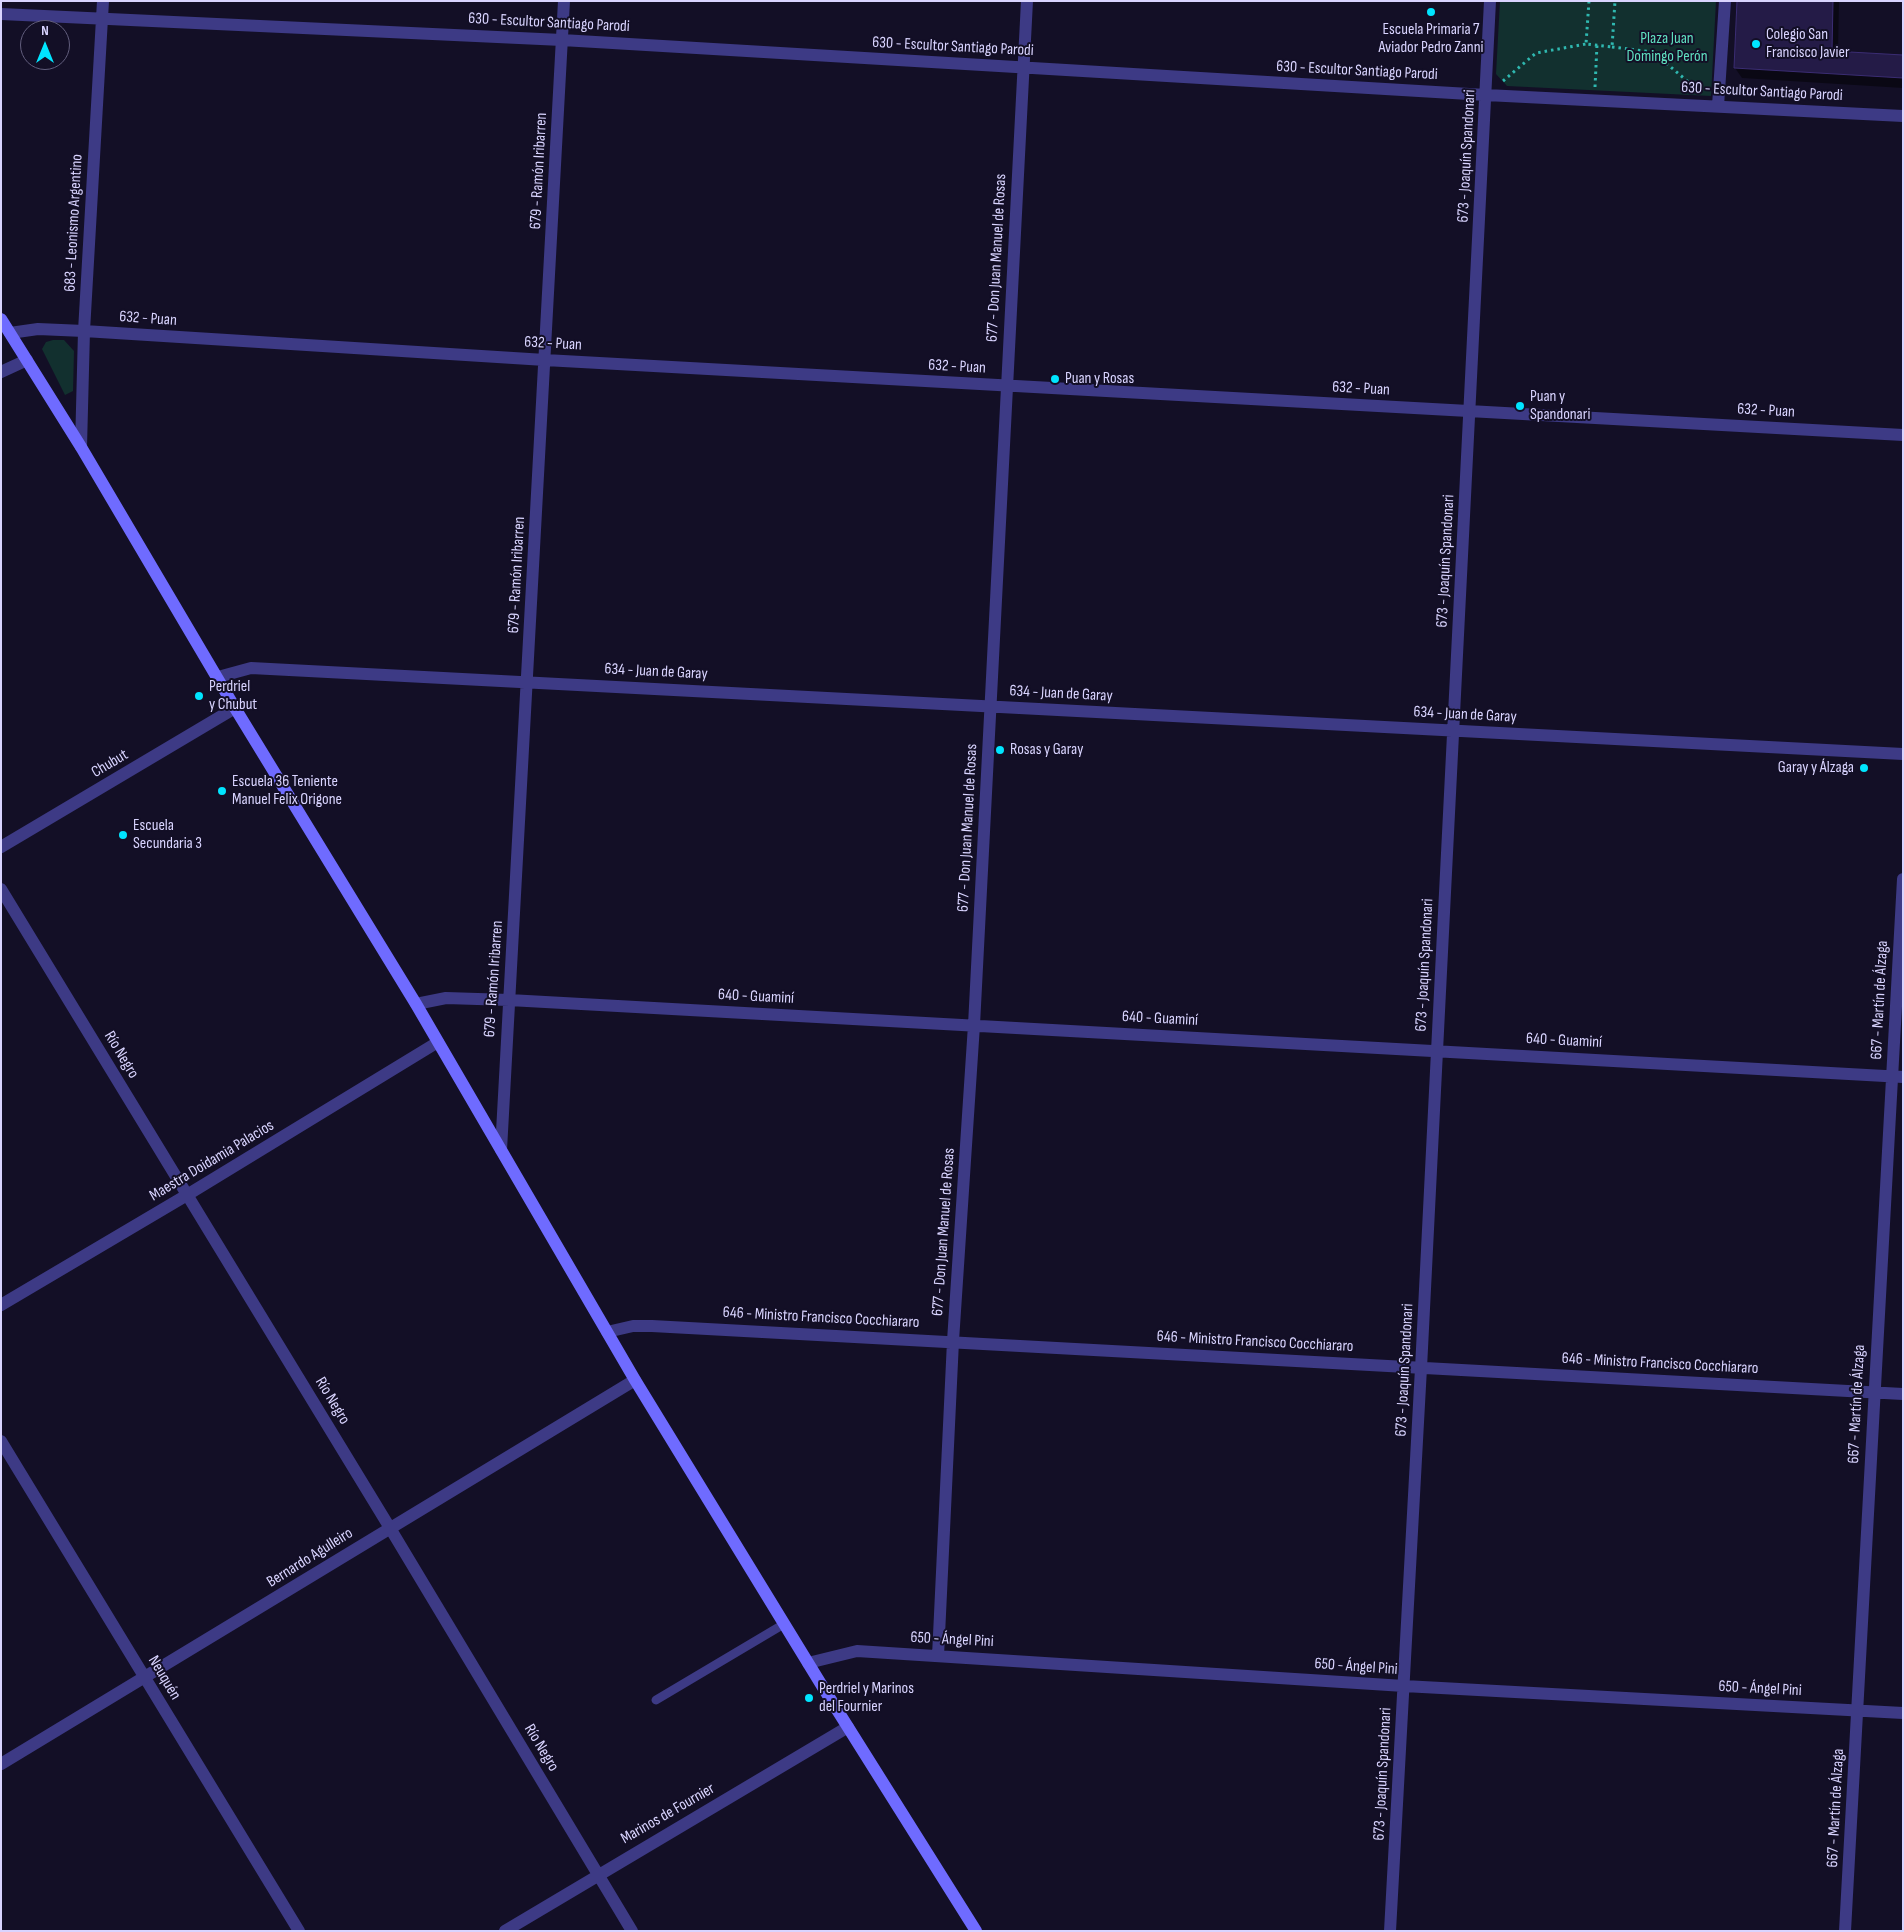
<!DOCTYPE html>
<html>
<head>
<meta charset="utf-8">
<style>
  body { margin:0 }
  #map { position:relative; width:1904px; height:1932px; overflow:hidden; background:#130f26; font-family:"Sofia Sans Condensed",sans-serif }
  canvas { display:block }
  .frame { position:absolute; inset:0; border:2px solid #d9d4ff; pointer-events:none }
  .north { position:absolute; left:20px; top:20px; width:50px; height:50px; box-sizing:border-box; background:#130f26; border:1px solid #625e7d; border-radius:50%; rotate:0deg; font-size:14px; font-weight:700; line-height:20px; text-align:center; color:#d9d4ff }
  .north::after { content:''; display:block; margin:auto; width:18px; height:22px; background:#00e5ff; clip-path:polygon(50% 0,100% 100%,50% 72%,0 100%) }
</style>
</head>
<body>
<div id="map">
<canvas width="1904" height="1932"></canvas>
<div class="frame"></div>
<div class="north">N</div>
</div>
<script>
const ctx = document.querySelector('canvas').getContext('2d');
ctx.lineJoin = 'round';
function fill(path, color) {
  ctx.fillStyle = color;
  ctx.fill(path, 'evenodd');
}
function shape(rows) {
  const path = new Path2D();
  for (const r of rows) {
    path.moveTo(r[0], r[1]);
    for (let i = 2; i < r.length; i += 2) path.lineTo(r[i], r[i + 1]);
  }
  return path;
}
function strokePath(path, color, width, dash) {
  ctx.strokeStyle = color;
  ctx.lineWidth = width;
  ctx.lineCap = dash ? 'butt' : 'round';
  ctx.setLineDash(dash || []);
  ctx.stroke(path);
}
function write(font, color, halo, rows, align = 'center') {
  ctx.font = font + ' "Sofia Sans Condensed",sans-serif';
  ctx.lineWidth = 4;
  ctx.setLineDash([]);
  ctx.textBaseline = 'middle';
  ctx.strokeStyle = halo;
  ctx.fillStyle = color;
  for (const [text, x, y, turn = 0] of rows) {
    ctx.save();
    ctx.translate(x, y);
    ctx.rotate((+turn || 0) * Math.PI / 180);
    ctx.textAlign = isNaN(turn) ? turn : align;
    if (halo) ctx.strokeText(text, 0, 0);
    ctx.fillText(text, 0, 0);
    ctx.restore();
  }
}
const green = shape([
  [1500,1,1716,1,1711,96,1507,86,1496,74],
  [53,340,64,340,74,351,73,391,65,395,42,349,46,342]
]);
const shadow = shape([
  [1738,1,1839,1,1838,53,1903,56,1903,88,1742,78,1735,68]
]);
const building = shape([
  [1737,1,1833,1,1832,51,1903,55,1903,78,1734,68,1737,1]
]);
const path = shape([
  [1589,1,1586,44,1612,47,1615,1],
  [1612,47,1653,52,1699,91],
  [1503,81,1536,53,1586,44],
  [1595,87,1597,45]
]);
const lane = shape([
  [656,1700,784,1624]
]);
const street = shape([
  [1,14,562,40,1486,95,1903,116],
  [1718,106,1725,1],
  [10,333,38,329,84,331,545,360,1903,435],
  [1,372,27,360],
  [81,447,84,331,103,1],
  [218,677,251,668,1903,754],
  [1,847,235,708],
  [1,889,390,1528,632,1931],
  [416,1004,446,998,509,1000,1903,1077],
  [501,1150,564,1],
  [1,1305,187,1195,438,1042],
  [607,1332,633,1326,652,1326,1903,1394],
  [1,1441,299,1931],
  [938,1656,953,1341,974,1025,1027,1],
  [808,1663,857,1651,1404,1686,1903,1713],
  [1,1764,635,1380],
  [505,1931,848,1727],
  [1390,1931,1421,1368,1490,1],
  [1845,1931,1903,879]
]);
const secondary = shape([
  [1,319,81,447,235,708,416,1004,635,1380,824,1689,976,1931]
]);
const markers = [
  [1431,12,5,"#00e5ff"],
  [1756,44,5,"#00e5ff"],
  [1055,379,5,"#00e5ff"],
  [1520,406,5,"#00e5ff"],
  [199,696,5,"#00e5ff"],
  [1000,750,5,"#00e5ff"],
  [1864,768,5,"#00e5ff"],
  [222,791,5,"#00e5ff"],
  [123,835,5,"#00e5ff"],
  [809,1698,5,"#00e5ff"]
];
const streetNames = [
  ["630 - Escultor Santiago Parodi",549,23,3],
  ["630 - Escultor Santiago Parodi",953,47,3],
  ["630 - Escultor Santiago Parodi",1357,71,3],
  ["630 - Escultor Santiago Parodi",1762,92,3],
  ["673 - Joaquín Spandonari",1467,156,-87],
  ["679 - Ramón Iribarren",539,171,-87],
  ["683 - Leonismo Argentino",74,223,-87],
  ["677 - Don Juan Manuel de Rosas",997,258,-87],
  ["632 - Puan",148,319,4],
  ["632 - Puan",553,344,3],
  ["632 - Puan",957,367,3],
  ["632 - Puan",1361,389,3],
  ["632 - Puan",1766,411,3],
  ["673 - Joaquín Spandonari",1446,561,-87],
  ["679 - Ramón Iribarren",517,575,-87],
  ["634 - Juan de Garay",656,672,3],
  ["634 - Juan de Garay",1061,694,3],
  ["634 - Juan de Garay",1465,715,3],
  ["Chubut",110,764,-31],
  ["677 - Don Juan Manuel de Rosas",968,828,-87],
  ["673 - Joaquín Spandonari",1425,965,-87],
  ["679 - Ramón Iribarren",494,979,-86],
  ["640 - Guaminí",756,997,3],
  ["667 - Martín de Álzaga",1880,1000,-87],
  ["640 - Guaminí",1160,1019,3],
  ["640 - Guaminí",1564,1041,3],
  ["Río Negro",121,1055,59],
  ["Maestra Doidamia Palacios",212,1161,-31],
  ["677 - Don Juan Manuel de Rosas",944,1232,-86],
  ["646 - Ministro Francisco Cocchiararo",821,1318,3],
  ["646 - Ministro Francisco Cocchiararo",1255,1342,3],
  ["646 - Ministro Francisco Cocchiararo",1660,1364,3],
  ["673 - Joaquín Spandonari",1405,1370,-87],
  ["Río Negro",332,1401,59],
  ["667 - Martín de Álzaga",1857,1404,-87],
  ["Bernardo Agulleiro",310,1558,-32],
  ["650 - Ángel Pini",952,1640,3],
  ["650 - Ángel Pini",1356,1667,4],
  ["Neuquén",164,1678,59],
  ["650 - Ángel Pini",1760,1689,3],
  ["Río Negro",541,1748,59],
  ["673 - Joaquín Spandonari",1383,1774,-87],
  ["667 - Martín de Álzaga",1836,1808,-87],
  ["Marinos de Fournier",668,1814,-30]
];
const poiNames = [
  ["Escuela Primaria 7",1431,30,"center"],
  ["Aviador Pedro Zanni",1431,48,"center"],
  ["Colegio San",1766,35],
  ["Francisco Javier",1766,53],
  ["Puan y Rosas",1065,379],
  ["Puan y",1530,397],
  ["Spandonari",1530,415],
  ["Perdriel",209,687],
  ["y Chubut",209,705],
  ["Rosas y Garay",1010,750],
  ["Garay y Álzaga",1854,768,"right"],
  ["Escuela 36 Teniente",232,782],
  ["Manuel Felix Origone",232,800],
  ["Escuela",133,826],
  ["Secundaria 3",133,844],
  ["Perdriel y Marinos",819,1689],
  ["del Fournier",819,1707]
];
const parkNames = [
  ["Plaza Juan",1667,39],
  ["Domingo Perón",1667,57]
];
fill(green, '#12302f');
fill(shadow, '#0007');
fill(building, '#241b47');
strokePath(building, '#3b2d73', 1);
strokePath(path, '#2fb8b0', 3, [2.5, 4]);
strokePath(lane, '#3d3a85', 9);
strokePath(street, '#3d3a85', 12);
strokePath(secondary, '#6f6bff', 12);
for (const [x, y, r, color] of markers) {
  const dot = new Path2D();
  dot.arc(x, y, r, 0, 2 * Math.PI);
  ctx.fillStyle = color;
  ctx.fill(dot);
  strokePath(dot, '#130f26', 2);
}
write('16px', '#d9d4ff', '#130f26', streetNames);
write('16px', '#d9d4ff', '#130f26', poiNames, 'left');
write('16px', '#5fe0c0', '#130f26', parkNames);
</script>
</body>
</html>
